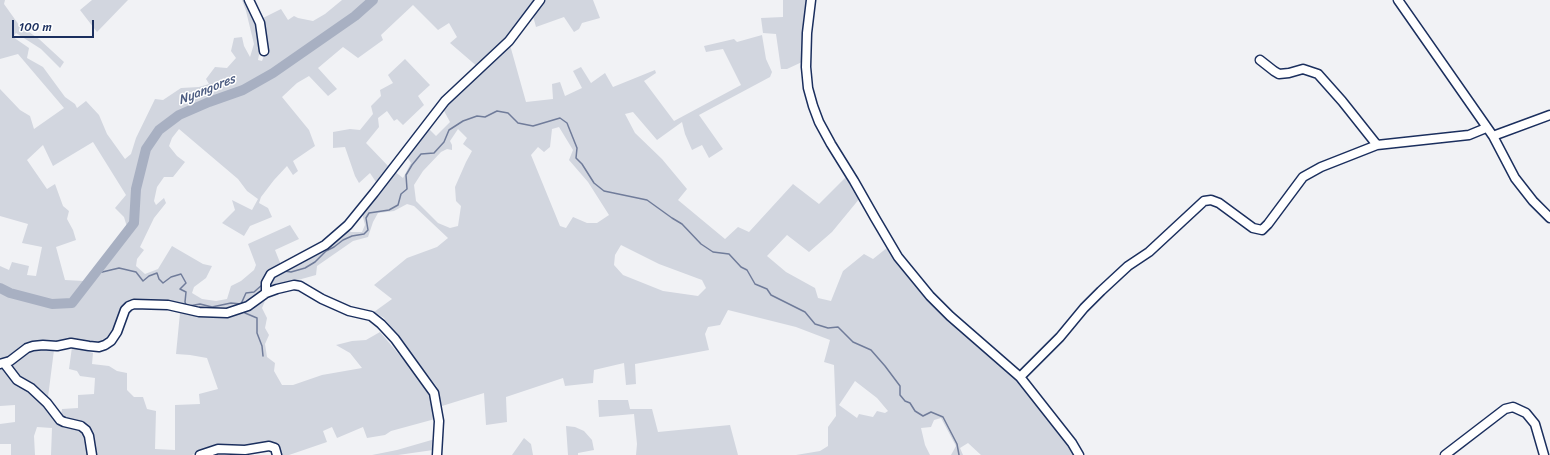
<!DOCTYPE html>
<html>
<head>
<meta charset="utf-8">
<style>
  body { margin:0 }
  #map { position:relative; width:1550px; height:455px; overflow:hidden; background:#f1f2f5; font-family:Sriracha,sans-serif }
  canvas { display:block }
  .scale { position:absolute; left:12px; top:20px; width:82px; height:18px; box-sizing:border-box; border:2px solid #1b2f5e; border-top:0; padding-left:5px; font-size:12px; line-height:14px; white-space:nowrap; color:#1b2f5e; -webkit-text-stroke:3px #fff; paint-order:stroke }
</style>
</head>
<body>
<div id="map">
<canvas width="1550" height="455"></canvas>
<div class="scale">100 m</div>
</div>
<script>
const ctx = document.querySelector('canvas').getContext('2d');
ctx.lineJoin = 'round';
function fill(path, color) {
  ctx.fillStyle = color;
  ctx.fill(path, 'evenodd');
}
function shape(rows) {
  const path = new Path2D();
  for (const r of rows) {
    path.moveTo(r[0], r[1]);
    for (let i = 2; i < r.length; i += 2) path.lineTo(r[i], r[i + 1]);
  }
  return path;
}
function strokePath(path, color, width, dash) {
  ctx.strokeStyle = color;
  ctx.lineWidth = width;
  ctx.lineCap = dash ? 'butt' : 'round';
  ctx.setLineDash(dash || []);
  ctx.stroke(path);
}
function write(font, color, halo, rows, align = 'center') {
  ctx.font = font + ' Sriracha,sans-serif';
  ctx.lineWidth = 3;
  ctx.setLineDash([]);
  ctx.textBaseline = 'middle';
  ctx.strokeStyle = halo;
  ctx.fillStyle = color;
  for (const [text, x, y, turn = 0] of rows) {
    ctx.save();
    ctx.translate(x, y);
    ctx.rotate((+turn || 0) * Math.PI / 180);
    ctx.textAlign = isNaN(turn) ? turn : align;
    if (halo) ctx.strokeText(text, 0, 0);
    ctx.fillText(text, 0, 0);
    ctx.restore();
  }
}
const green = shape([
  [0,0,5,0,4,4,19,25,39,39,64,62,60,68,41,49,16,33,13,37,29,48,27,58,43,67,65,97,75,104,77,108,86,101,99,115,107,134,125,159,131,154,136,138,155,99,163,100,181,88,199,87,209,84,206,79,215,67,227,68,236,58,231,51,234,38,242,37,244,46,250,57,254,44,246,11,242,0,246,0,257,24,261,45,258,60,262,61,266,50,265,34,263,18,281,9,288,20,294,16,298,18,313,21,325,14,342,0,535,0,510,35,479,68,450,43,457,37,449,23,438,30,413,5,381,35,383,40,358,58,343,47,318,68,337,89,328,96,309,76,297,83,282,97,309,130,315,146,293,161,298,171,293,175,287,166,274,180,261,197,259,203,268,208,272,217,250,226,244,236,222,223,235,210,232,200,252,210,258,199,247,191,238,179,179,129,172,138,169,146,177,156,185,162,173,177,164,177,157,187,154,201,156,205,164,198,166,203,154,218,140,247,144,250,137,259,136,266,145,274,158,269,172,246,203,264,212,266,206,278,194,287,192,293,202,299,216,301,227,299,231,286,241,281,254,270,256,265,248,244,290,225,299,239,275,250,281,265,267,273,264,292,245,305,226,310,218,311,134,301,115,331,109,338,99,344,54,344,46,341,32,342,23,346,8,359,0,360,0,266,9,270,12,262,29,266,27,275,36,276,42,247,22,243,28,224,0,216,0,89,20,110,30,116,34,129,64,108,18,54,0,59],
  [93,142,126,195,115,208,124,217,127,227,94,268,89,276,84,281,65,280,56,247,76,240,73,230,67,219,69,211,63,206,55,184,47,189,27,160,43,145,53,166],
  [92,0,128,0,97,32,80,10],
  [544,0,593,0,600,18,582,23,579,29,574,32,564,17,536,27,533,16],
  [783,0,807,0,804,17,802,62,787,69,781,69,776,34,763,33,761,18,783,17],
  [762,35,766,59,772,72,770,77,699,115,723,149,709,158,702,145,692,150,685,134,682,122,657,140,633,112,625,114,635,133,662,159,687,189,678,200,725,239,738,227,749,232,793,184,819,204,846,177,860,198,832,232,809,252,787,235,767,256,786,272,815,288,818,298,831,301,843,271,864,254,873,259,888,247,926,298,1017,380,1061,433,1074,455,981,455,968,443,960,448,963,455,951,455,956,446,941,418,934,420,931,427,921,428,925,445,930,455,796,455,820,451,828,446,828,427,836,416,834,365,824,362,830,340,796,327,728,310,720,325,708,327,705,334,709,350,635,364,636,384,626,385,624,363,594,370,593,383,565,386,563,378,506,397,507,422,486,425,484,393,442,406,437,387,384,318,374,312,392,299,374,285,407,258,437,247,448,238,414,206,407,204,394,211,378,213,373,222,368,237,353,241,317,266,316,275,298,280,304,284,268,290,268,284,273,275,347,229,351,232,362,232,365,225,362,213,394,171,403,178,411,163,406,155,428,128,436,136,450,122,443,109,458,91,510,45,526,102,553,99,552,84,560,82,565,96,582,88,573,71,581,67,591,83,605,73,613,87,655,70,656,73,644,81,674,121,741,85,723,49,706,52,704,46,734,39,737,42],
  [559,127,573,150,569,160,588,182,609,215,597,223,587,223,573,217,566,228,560,226,531,155,538,147,544,152,550,147,552,129],
  [458,129,467,138,463,144,472,151,466,162,455,187,456,201,461,206,458,226,450,228,438,223,416,201,414,185,423,171,441,152,447,149,452,150,452,145,450,141],
  [621,245,659,264,702,280,706,288,698,296,663,291,623,275,614,265,615,255],
  [855,381,877,398,888,411,885,413,877,411,873,417,859,414,857,418,839,405],
  [405,59,430,85,418,96,424,105,403,125,397,119,394,121,387,111,378,118,379,127,366,143,390,168,378,185,370,173,359,183,355,176,345,147,333,148,333,132,350,129,360,130,373,114,371,106,381,96,380,90,393,83,388,75],
  [265,301,262,308,267,318,265,328,269,335,265,344,267,357,275,363,274,371,282,385,293,385,322,375,362,368,350,353,336,345,352,341,366,340,380,332,418,377,430,397,435,419,391,431,385,435,367,438,363,427,337,438,332,427,323,431,327,442,289,455,280,455,276,444,272,443,260,445,204,450,192,455,96,455,94,452,92,434,87,425,81,421,65,419,61,416,62,409,78,408,78,395,94,394,95,378,80,376,77,371,69,369,72,347,93,353,92,364,109,366,117,371,127,373,127,390,134,397,143,397,147,409,156,411,155,449,175,450,175,405,200,404,199,394,218,389,207,358,190,355,176,354,180,313,225,316],
  [42,348,54,350,48,397,21,379,8,365,28,350],
  [3,365,32,392,36,400,81,430,86,436,88,455,51,455,52,428,37,427,34,436,35,455,11,455,11,444,0,444,0,424,15,422,15,405,0,406,0,366],
  [598,400,628,400,630,409,652,409,658,432,730,425,738,455,636,455,637,444,634,414,599,417],
  [566,426,575,427,584,431,592,440,594,450,578,453,578,455,568,455],
  [524,438,531,444,533,455,512,455],
  [435,439,433,450,398,455,372,455,397,450]
]);
const stream = shape([
  [284,271,291,272,305,268,315,262,326,251,334,247,343,240,352,236,364,234,368,230,366,218,369,213,389,210,398,205,401,194,407,189,406,175,412,165,421,154,434,153,444,142,449,130,463,121,477,116,485,117,497,111,508,113,518,123,533,126,560,118,567,123,577,148,576,158,582,164,594,183,604,191,647,200,672,218,682,224,701,244,713,252,729,254,741,267,747,270,755,284,767,289,771,295,805,312,815,324,828,328,838,327,853,342,871,350,885,366,900,386,900,395,905,401,910,403,915,411,923,416,931,412,943,417,957,444,959,455],
  [94,274,119,268,136,272,143,281,149,276,157,273,159,279,163,283,171,277,181,274,186,283,180,289,186,292,185,302,186,305],
  [189,306,200,304,212,307,231,303,241,304,246,293,254,292,262,285],
  [243,310,245,313,257,318,257,333,262,346,263,356]
]);
const river = shape([
  [0,288,10,293,52,304,72,303,134,223,136,189,146,149,159,130,179,115,209,102,243,90,273,73,355,16,373,0]
]);
const minor = shape([
  [249,0,260,23,264,51],
  [811,0,807,33,806,67,808,88,813,106,819,122,831,144,854,181,875,218,898,257,930,296,950,316,1020,377,1072,443,1079,455],
  [1398,0,1493,136,1515,178,1533,201,1550,218],
  [1260,60,1274,71,1279,74,1289,73,1303,69,1318,74,1342,101,1377,145],
  [1493,136,1550,115],
  [266,293,266,283,271,274,325,245,348,225,374,193,445,101,509,41,540,0],
  [4,363,17,380,31,388,47,403,60,420,64,422,81,426,86,430,89,436,92,455],
  [0,364,10,361,27,348,33,346,43,345,57,346,71,343,89,346,99,347,105,345,111,341,117,332,125,310,129,306,134,304,168,305,199,312,227,313,248,306,266,293,277,289,294,285,300,286,322,299,349,311,371,316,381,324,395,339,434,393,439,421,437,455],
  [1020,377,1060,337,1084,308,1101,291,1128,266,1149,252,1204,201,1211,200,1219,203,1253,228,1262,230,1268,224,1303,177,1321,167,1377,145,1469,135,1486,128],
  [200,455,218,449,245,450,269,446,275,448,277,455],
  [1445,455,1505,409,1513,407,1526,413,1535,424,1544,455]
]);
const waterNames = [
  ["Nyangores",207,90,-22]
];
fill(green, '#d2d6df');
strokePath(stream, '#707c9a', 1.5);
strokePath(river, '#a8b0c2', 10);
strokePath(minor, '#1b2f5e', 11);
strokePath(minor, '#fff', 8);
write('italic 13px', '#4c5c81', '#fff', waterNames);
</script>
</body>
</html>
